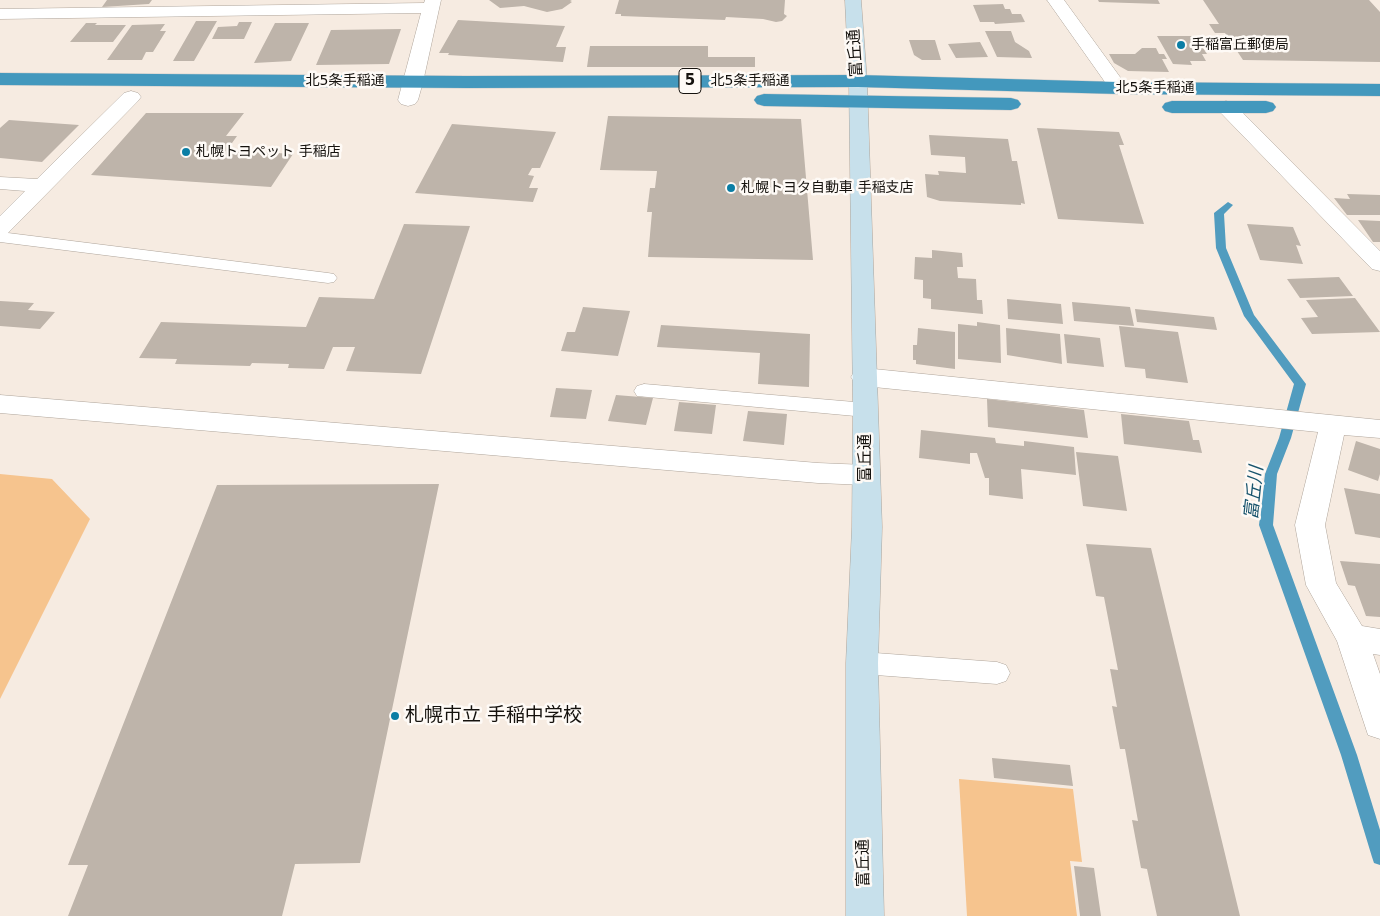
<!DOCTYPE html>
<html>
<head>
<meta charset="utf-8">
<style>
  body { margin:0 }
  canvas { display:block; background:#f6ebe1 }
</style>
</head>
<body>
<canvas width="1380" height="916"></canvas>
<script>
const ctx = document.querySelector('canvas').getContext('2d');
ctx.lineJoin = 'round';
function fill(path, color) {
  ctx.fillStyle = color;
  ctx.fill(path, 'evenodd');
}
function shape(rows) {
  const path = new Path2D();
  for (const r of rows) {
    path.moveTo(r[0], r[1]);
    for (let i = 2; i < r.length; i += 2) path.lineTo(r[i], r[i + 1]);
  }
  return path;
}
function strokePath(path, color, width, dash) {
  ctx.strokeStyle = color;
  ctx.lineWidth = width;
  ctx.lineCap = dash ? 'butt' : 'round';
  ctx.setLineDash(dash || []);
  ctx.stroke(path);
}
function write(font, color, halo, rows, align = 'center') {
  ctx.font = font + ' "DejaVu Sans","Noto Sans JP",sans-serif';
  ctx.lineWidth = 5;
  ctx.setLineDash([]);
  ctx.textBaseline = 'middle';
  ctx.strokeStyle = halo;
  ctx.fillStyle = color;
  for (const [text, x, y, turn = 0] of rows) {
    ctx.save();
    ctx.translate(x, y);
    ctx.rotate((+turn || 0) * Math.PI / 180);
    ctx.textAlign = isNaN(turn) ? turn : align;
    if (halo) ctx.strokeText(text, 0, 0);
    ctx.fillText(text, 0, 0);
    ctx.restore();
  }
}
const green = shape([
  [0,474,52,479,90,519,0,699],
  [959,779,1073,789,1082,862,1070,861,1077,916,967,916]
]);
const stream = shape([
  [1228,202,1233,205,1224,214,1226,248,1254,315,1306,384,1291,438,1277,474,1273,525,1357,755,1380,830,1380,865,1374,863,1372,857,1341,755,1259,525,1265,474,1279,438,1294,384,1244,316,1216,248,1214,213,1228,202]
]);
const building = shape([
  [107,0,152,0,149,4,102,7],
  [489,0,572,0,570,1,572,2,562,9,547,12,524,6,500,8],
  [619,0,785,0,784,14,787,16,782,21,776,22,763,19,726,17,725,20,621,16,621,14,615,14],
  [1098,0,1158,0,1160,4,1099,2],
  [1203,0,1369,0,1380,12,1380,62,1243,60,1225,33,1215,33,1209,24,1219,24],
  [1003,4,1005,9,1010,9,1012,14,1021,14,1025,22,995,24,994,22,980,22,973,5],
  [458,20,565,26,556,47,566,47,563,62,448,55,449,53,439,53],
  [196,21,217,21,194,61,173,61],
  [239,22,252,22,244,39,212,39,218,27,237,26],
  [86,23,97,23,95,25,126,25,113,42,70,42],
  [275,23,309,23,291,61,254,63],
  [165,24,160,31,166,31,153,52,146,52,142,60,107,60,132,25],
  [401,29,389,64,316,65,331,30],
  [985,31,1011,31,1015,42,1029,51,1032,58,997,57],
  [1157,36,1195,36,1207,54,1202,54,1206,61,1190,61,1192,65,1173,64],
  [909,40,935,40,941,60,922,60,914,55],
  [980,42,988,57,956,58,948,44],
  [590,46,708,46,708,57,755,57,755,67,587,67],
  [1142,48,1156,48,1159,54,1164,54,1167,59,1162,59,1169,72,1128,71,1114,63,1109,54,1135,54],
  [146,113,244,113,226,136,237,136,227,150,293,154,271,187,91,175],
  [608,116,801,119,813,260,648,257,652,212,647,212,650,188,655,188,657,171,600,170],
  [9,120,79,125,42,162,0,158,0,128],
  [452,124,556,132,540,168,532,168,528,175,534,176,529,188,538,188,533,202,415,193],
  [1037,128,1119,132,1124,145,1119,145,1144,224,1058,219],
  [929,135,1008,139,1012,161,1017,161,1025,204,1021,203,1021,205,940,201,927,197,925,174,939,175,938,171,966,173,965,157,931,155],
  [1347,194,1380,195,1380,215,1347,215,1334,198,1350,199],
  [1358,220,1380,221,1380,242,1373,242],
  [404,224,470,226,421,374,346,371,355,347,333,347,324,369,288,368,289,364,252,363,250,366,175,364,177,359,139,358,161,322,306,327,319,297,374,299],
  [1247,224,1293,227,1301,246,1296,245,1303,264,1260,260],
  [932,250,962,253,963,267,957,267,958,278,976,279,977,300,982,300,983,314,931,309,931,299,923,298,923,280,914,279,915,257,932,258],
  [1339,277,1353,296,1300,298,1287,279],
  [1355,298,1380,332,1312,334,1301,318,1318,317,1306,300],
  [1007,299,1061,304,1063,324,1008,319],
  [0,301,34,303,28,310,55,312,40,329,0,326],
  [1072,302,1130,307,1134,326,1074,321],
  [583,307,630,311,618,356,561,351,567,332,575,332],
  [1135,309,1214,317,1217,330,1137,322],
  [977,322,1000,325,1001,363,958,359,958,324,977,326],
  [661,325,810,334,809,387,758,384,760,353,657,347],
  [1119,326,1178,332,1188,383,1146,378,1145,369,1125,367],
  [918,328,955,332,955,369,916,364,916,360,913,360,913,345,917,345],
  [1006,328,1060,334,1062,364,1007,355],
  [1064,334,1100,338,1104,367,1067,363],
  [556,388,592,390,586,419,550,417],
  [616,395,653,398,646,425,608,421],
  [987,399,1084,410,1088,438,988,427],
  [679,402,716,405,712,434,674,431],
  [748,411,787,414,784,445,743,441],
  [1121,414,1189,421,1193,440,1199,440,1202,453,1124,444],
  [921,430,995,438,996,443,1024,446,1024,441,1074,447,1076,475,1021,469,1023,499,989,495,989,478,985,478,977,453,970,453,970,464,919,458],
  [1356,441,1380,449,1380,474,1378,481,1348,470],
  [1076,452,1118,456,1127,511,1083,506],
  [439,484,360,863,295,864,282,916,68,916,88,865,68,865,217,485],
  [1344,488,1380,494,1380,538,1355,534],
  [1086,544,1151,548,1240,916,1157,916,1147,869,1141,868,1132,820,1138,821,1125,749,1120,749,1112,706,1117,707,1110,669,1118,670,1104,597,1096,596],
  [1340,561,1380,564,1380,617,1366,616,1355,586,1348,585],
  [992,758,1070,765,1073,786,994,778],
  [1074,866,1094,868,1101,916,1080,916]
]);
const lane = shape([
  [0,232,328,273,334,274,337,278,334,282,328,283,0,242,0,232],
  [644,384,866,403,873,405,876,410,873,415,866,417,637,396,634,391,637,386,644,384],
  [862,652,997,662,1006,665,1010,673,1006,681,997,684,862,674,853,670,850,663,853,656,862,652]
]);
const street = shape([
  [425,0,441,0,423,82,418,100,415,104,408,106,401,104,398,100,421,13,0,19,0,9,424,3,425,0],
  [1047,0,1064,0,1128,88,1126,92,1119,94,1112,92,1047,0],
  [131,91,138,93,141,97,138,101,8,233,0,235,0,216,25,191,0,189,0,177,37,179,124,93,131,91],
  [1226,101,1233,103,1380,251,1380,271,1372,269,1219,111,1216,107,1219,103,1226,101],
  [864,368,1380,420,1380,438,1344,435,1325,525,1336,583,1362,626,1380,629,1380,655,1373,654,1380,674,1380,739,1368,735,1337,641,1306,585,1295,525,1318,432,864,386,855,383,851,377,855,371,864,368],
  [0,395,818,463,866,465,876,468,880,475,876,482,866,485,818,483,0,413,0,395]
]);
const secondary = shape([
  [845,0,861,0,867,81,882,527,878,663,884,916,846,916,846,663,852,527,853,410,849,81,845,0]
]);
const highway = shape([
  [0,73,467,76,858,75,1119,82,1380,84,1380,96,1119,94,858,87,467,88,0,85,0,73],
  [764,94,1011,98,1018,100,1021,104,1018,108,1011,110,764,106,757,104,754,100,757,96,764,94],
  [1172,101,1266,101,1273,103,1276,107,1273,111,1266,113,1172,113,1165,111,1162,107,1165,103,1172,101]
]);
const markers = [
  [1181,45,5,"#0b7ea5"],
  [186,152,5,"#0b7ea5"],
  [731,188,5,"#0b7ea5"],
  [395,716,5,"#0b7ea5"]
];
const farPoinames = [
  ["手稲富丘郵便局",1191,45],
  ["札幌トヨペット 手稲店",196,152],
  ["札幌トヨタ自動車 手稲支店",741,188]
];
const farStreetnames = [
  ["北5条手稲通",345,81],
  ["北5条手稲通",750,81],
  ["北5条手稲通",1155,88]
];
const shields = [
  [690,81,22]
];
const shieldNames = [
  ["5",690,81]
];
const streetNames = [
  ["富丘通",856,53,-94],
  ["富丘通",866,458,-90],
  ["富丘通",864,863,-91]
];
const waterNames = [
  ["富丘川",1255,493,-84]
];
const nearPoinames = [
  ["札幌市立 手稲中学校",405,716]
];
fill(green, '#f6c48e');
fill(stream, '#519cbf');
fill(building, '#beb4aa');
strokePath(lane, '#afa59b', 1);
strokePath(street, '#afa59b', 1);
strokePath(secondary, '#afa59b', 1);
strokePath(highway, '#cccbca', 1);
fill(lane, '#fff');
fill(street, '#fff');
fill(secondary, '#c7e0eb');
fill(highway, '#4398bd');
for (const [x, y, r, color] of markers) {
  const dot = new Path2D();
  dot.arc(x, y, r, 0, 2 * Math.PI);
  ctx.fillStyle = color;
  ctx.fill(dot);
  strokePath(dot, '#fefaf6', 2);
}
write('14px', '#15120e', '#fefaf6', farPoinames, 'left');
write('14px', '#15120e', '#fefaf6', farStreetnames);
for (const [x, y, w] of shields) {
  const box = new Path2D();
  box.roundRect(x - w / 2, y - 12.5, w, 25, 4);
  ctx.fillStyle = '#fefaf6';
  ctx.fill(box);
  strokePath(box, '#15120e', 1);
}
write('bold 15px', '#15120e', null, shieldNames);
write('16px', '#15120e', '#fefaf6', streetNames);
write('italic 18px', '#18546d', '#fefaf6', waterNames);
write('19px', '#15120e', '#fefaf6', nearPoinames, 'left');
</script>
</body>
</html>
